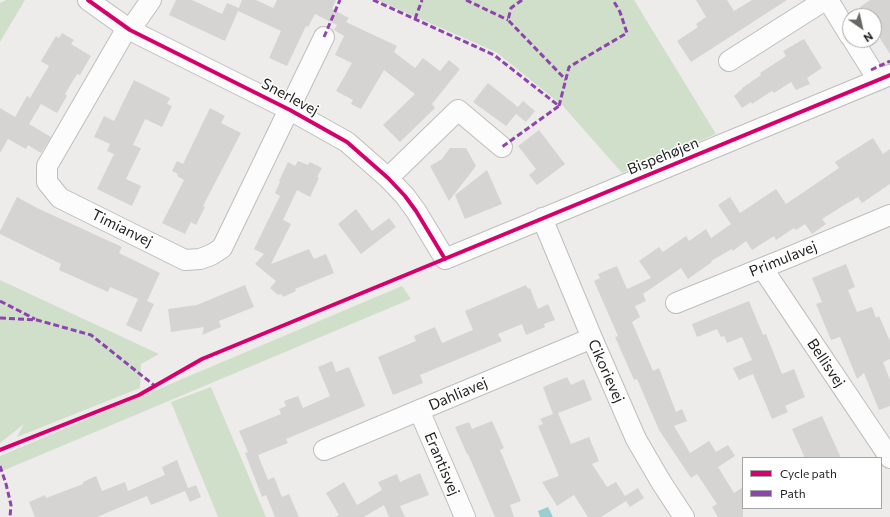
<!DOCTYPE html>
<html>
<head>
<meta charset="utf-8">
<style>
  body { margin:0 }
  #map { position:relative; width:890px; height:517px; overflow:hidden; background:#eeecea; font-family:Commissioner,sans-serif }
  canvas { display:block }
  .legend { position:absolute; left:742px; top:457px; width:140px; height:52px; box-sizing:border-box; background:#fff; border:1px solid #a6a5a5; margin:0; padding:5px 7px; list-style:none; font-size:12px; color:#201f1e }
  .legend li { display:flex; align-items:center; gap:8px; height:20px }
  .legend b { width:20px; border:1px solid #a6a5a5 }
  .north { position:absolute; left:842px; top:8px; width:40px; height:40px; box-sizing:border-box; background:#fff; border:1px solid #a6a5a5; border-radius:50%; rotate:146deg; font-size:11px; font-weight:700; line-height:16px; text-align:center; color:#201f1e }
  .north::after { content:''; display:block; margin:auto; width:14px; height:18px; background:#686765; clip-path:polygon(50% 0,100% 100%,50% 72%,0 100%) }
</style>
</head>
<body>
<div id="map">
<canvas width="890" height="517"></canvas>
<ul class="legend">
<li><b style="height:5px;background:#d6006c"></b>Cycle path</li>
<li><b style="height:5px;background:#8e44ad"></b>Path</li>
</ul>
<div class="north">N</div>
</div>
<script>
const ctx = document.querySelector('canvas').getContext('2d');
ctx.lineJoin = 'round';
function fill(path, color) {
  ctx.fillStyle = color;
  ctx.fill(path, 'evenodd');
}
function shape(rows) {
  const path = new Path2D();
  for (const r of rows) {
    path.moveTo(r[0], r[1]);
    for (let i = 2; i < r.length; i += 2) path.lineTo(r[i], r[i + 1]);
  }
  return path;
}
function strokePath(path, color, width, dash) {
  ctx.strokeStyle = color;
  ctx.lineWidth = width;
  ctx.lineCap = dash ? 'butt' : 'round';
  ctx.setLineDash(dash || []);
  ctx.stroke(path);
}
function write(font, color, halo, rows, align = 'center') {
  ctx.font = font + ' Commissioner,sans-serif';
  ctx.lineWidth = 3;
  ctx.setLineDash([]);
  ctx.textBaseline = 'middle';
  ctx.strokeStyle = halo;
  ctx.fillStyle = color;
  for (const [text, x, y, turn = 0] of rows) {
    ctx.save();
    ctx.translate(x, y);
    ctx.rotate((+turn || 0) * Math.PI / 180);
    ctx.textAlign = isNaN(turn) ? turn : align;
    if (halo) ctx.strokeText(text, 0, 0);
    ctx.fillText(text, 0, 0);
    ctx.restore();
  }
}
const green = shape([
  [6,0,25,0,0,42,0,3],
  [377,0,634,0,716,134,622,173,563,106,496,52],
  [0,280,159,354,141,364,140,388,17,437,24,424,0,443],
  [402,286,411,299,0,472,0,456],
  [211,387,266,517,218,517,171,402]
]);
const water = shape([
  [548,507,553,517,540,517,538,511]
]);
const building = shape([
  [176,0,192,0,222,14,227,3,239,8,242,0,256,0,273,8,277,0,336,0,332,9,349,18,346,22,397,46,394,52,415,68,423,58,440,71,449,60,460,69,432,104,435,108,400,142,383,125,415,94,384,70,361,109,351,104,353,100,336,91,352,63,335,55,344,36,334,30,337,25,315,14,308,27,306,26,287,66,269,58,281,31,238,11,225,41,169,15],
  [696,0,727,0,734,11,752,0,787,0,691,62,677,41,698,27,696,24,706,17],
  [870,0,890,0,890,54,874,29,874,16,866,16,860,7],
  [62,33,74,40,71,44,91,56,80,75,77,74,65,94,67,96,57,113,41,104,29,124,51,137,41,153,28,145,26,149,8,139,0,153,0,108,15,117,27,96,30,98,49,66,41,61,56,36,59,38],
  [804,39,822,68,807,78,810,84,796,90,791,82,774,93,772,91,752,104,751,102,742,108,734,96,742,89,742,88,761,75,760,73,786,56,783,51],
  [134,80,170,98,167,104,172,106,162,127,145,119,133,145,141,148,126,179,141,186,132,206,97,189,114,154,107,151,110,144,94,137,104,116,114,121],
  [488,83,518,107,523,101,535,111,526,122,516,114,506,126,473,102],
  [210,108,225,116,221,123,241,133,203,206,205,207,196,225,191,222,185,234,162,223,184,180,177,176,178,174,172,171,177,161,183,164],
  [539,130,565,164,537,185,529,175,536,169,518,146],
  [873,138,883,154,890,149,890,184,862,203,858,197,846,204,822,219,826,224,812,234,805,224,796,230,794,228,776,240,774,236,752,250,746,241,733,251,732,249,711,261,712,262,688,279,681,268,643,294,646,301,635,306,640,317,632,322,653,371,659,368,676,412,682,409,687,421,674,426,690,453,709,441,716,452,728,445,735,456,718,467,734,493,743,487,743,517,718,517,712,507,717,504,697,474,691,478,659,430,637,379,634,380,615,337,618,336,594,281,600,278,598,274,617,266,627,289,651,278,639,261,659,247,663,252,686,236,689,241,706,229,711,238,731,224,718,205,730,197,740,213,776,189,786,204,839,168,835,162],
  [450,148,466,148,476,166,449,201,430,166,442,159],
  [298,161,308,165,310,162,322,168,317,177,319,178,310,197,297,190,283,220,291,224,271,264,309,249,314,259,326,254,334,273,295,289,296,291,283,297,281,294,278,295,270,288,276,281,255,264,264,254,254,249,280,196,275,193,280,182,279,181,288,162,295,166],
  [487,170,502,204,465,219,455,195],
  [17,197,37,208,122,247,119,253,160,273,147,301,154,304,141,332,126,325,138,299,110,287,108,292,59,270,61,264,0,234,0,231],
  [356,209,372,231,389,218,396,227,361,254,338,224],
  [846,264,855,287,848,290,857,312,872,307,876,318,879,316,890,341,890,359,883,362,890,380,890,406,879,410,864,373,857,379,840,337,831,340,816,304,822,302,812,278],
  [245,285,254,307,219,321,221,327,202,335,204,327,171,332,168,309,197,305],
  [526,285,528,289,530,288,538,309,548,304,555,320,544,324,545,327,526,335,522,324,498,334,502,341,420,375,423,383,393,395,378,357,416,341,414,336,435,327,442,343,473,330,465,311],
  [749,301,763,335,766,334,782,374,794,369,805,397,785,406,788,412,772,419,753,374,739,380,733,368,752,360,742,337,727,343,724,336,721,337,717,329,697,337,692,324],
  [332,361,336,372,349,367,365,406,286,439,288,443,258,455,268,480,274,477,282,497,289,494,299,517,275,517,266,495,262,497,245,453,248,452,239,431,281,414,279,409,286,406,284,401,298,396,303,408,330,396,318,367],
  [567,377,571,385,584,379,592,400,558,413,571,444,589,437,599,461,592,464,607,487,616,482,625,496,638,488,644,498,630,507,626,501,601,517,588,517,574,495,557,506,542,482,559,476,538,426,543,424,540,419,553,414,543,387],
  [822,416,841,458,805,458,792,429],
  [492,421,504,448,500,450,521,501,510,505,514,517,495,517,468,454,467,454,455,427,469,422,472,429],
  [177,460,188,488,196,485,201,497,190,502,185,491,151,505,147,496,97,517,35,517,29,502,45,495,46,498,83,484,83,482,96,476,102,491,125,482,128,491,165,475,162,467],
  [420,473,429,495,400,506,405,517,389,517,384,505,364,517,335,517,339,515,326,493,344,482,357,505,382,490,378,482,397,474,400,482]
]);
const minor = shape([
  [88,0,130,30,290,110,347,142,388,178,405,196,416,211,445,259,890,75],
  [828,0,850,36],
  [127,28,47,166,47,182,60,198,185,260,200,259,211,255,222,248,324,37],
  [130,30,151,0],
  [853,40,878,80],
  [729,61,825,0],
  [388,178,458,110,502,147],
  [542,218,592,338,636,439,661,482,684,517],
  [764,268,767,275,890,458],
  [676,303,792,256,890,215],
  [419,410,465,517],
  [324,450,592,338]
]);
const quiet = shape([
  [373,0,494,55,559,106,502,147],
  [466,0,508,20],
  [522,0,511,8,508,20,566,80],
  [415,19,422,0],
  [324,37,340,0],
  [871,70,890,61],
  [559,106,569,67,627,33,620,12,613,0],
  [0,301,35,319],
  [0,318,37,320,91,335,155,386],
  [0,466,6,484,11,505,10,517]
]);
const cycleway = shape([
  [88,0,130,30,290,110,347,142,388,178,405,196,416,211,445,259],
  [0,450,139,395,202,359,890,75]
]);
const streetNames = [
  ["Snerlevej",290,97,28],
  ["Bispehøjen",663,156,-22],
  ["Timianvej",122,228,26],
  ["Primulavej",783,259,-22],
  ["Bellisvej",826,363,56],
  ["Cikorievej",606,371,66],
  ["Dahliavej",458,394,-23],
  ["Erantisvej",442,464,67]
];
fill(green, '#d0dfca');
fill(water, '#9acfd1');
fill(building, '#d5d4d3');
strokePath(minor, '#bfbebd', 22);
strokePath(minor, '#fcfcfc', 20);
strokePath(quiet, '#8e44ad', 3, [6, 3]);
strokePath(cycleway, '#d6006c', 4);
write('15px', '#201f1e', '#fff', streetNames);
</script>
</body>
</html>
